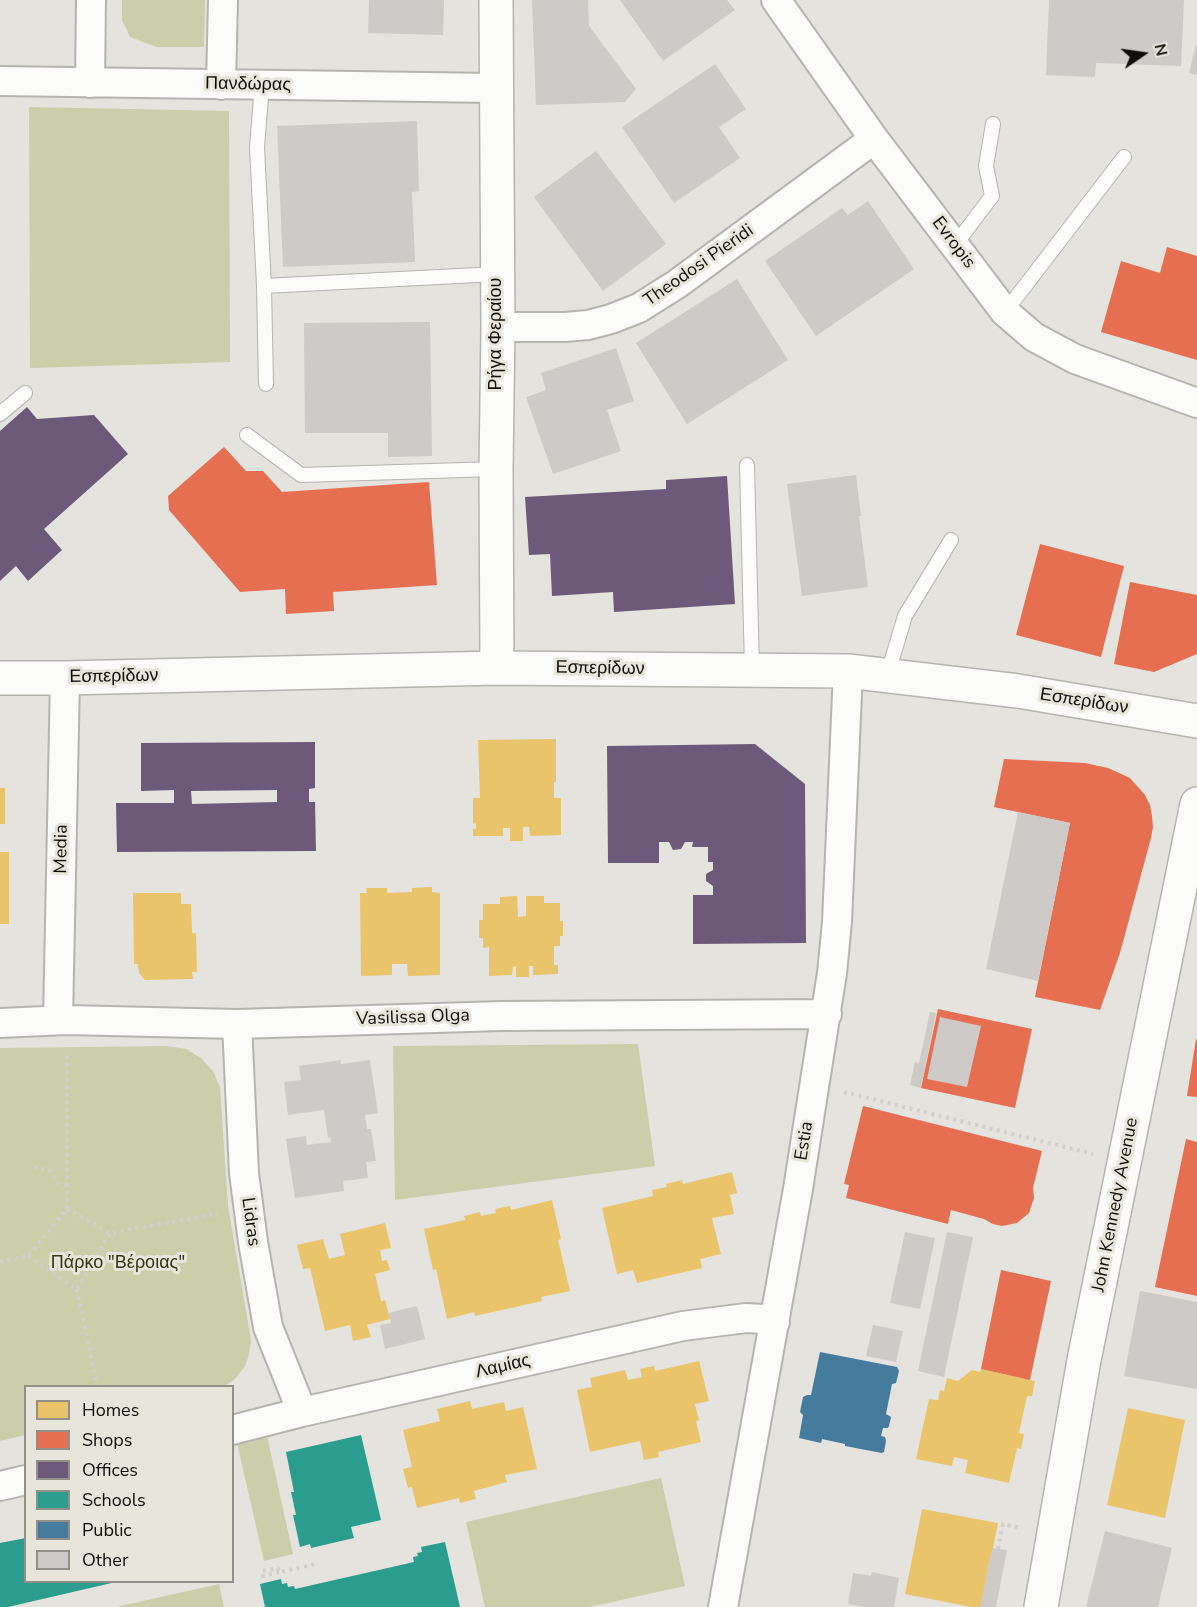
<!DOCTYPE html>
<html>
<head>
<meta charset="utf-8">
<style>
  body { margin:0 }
  #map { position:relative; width:1197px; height:1607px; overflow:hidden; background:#e4e3de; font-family:"Nunito Sans",sans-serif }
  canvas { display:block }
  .legend { position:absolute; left:24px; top:1385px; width:210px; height:198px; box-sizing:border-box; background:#e8e5da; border:2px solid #918f87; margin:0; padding:8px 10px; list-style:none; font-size:18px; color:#0f0e0a }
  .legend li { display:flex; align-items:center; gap:12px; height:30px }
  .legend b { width:30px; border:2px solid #918f87 }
  .north { position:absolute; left:1113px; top:24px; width:60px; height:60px; -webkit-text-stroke:4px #e8e5da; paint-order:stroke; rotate:77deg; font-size:16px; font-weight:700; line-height:24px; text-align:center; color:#0f0e0a }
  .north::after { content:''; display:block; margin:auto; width:21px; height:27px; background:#0f0e0a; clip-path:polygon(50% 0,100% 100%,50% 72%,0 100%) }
</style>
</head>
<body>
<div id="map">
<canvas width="1197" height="1607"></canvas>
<ul class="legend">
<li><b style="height:16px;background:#e9c46a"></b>Homes</li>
<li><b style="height:16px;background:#e76f51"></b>Shops</li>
<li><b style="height:16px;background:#6d597a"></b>Offices</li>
<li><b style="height:16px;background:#2a9d8f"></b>Schools</li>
<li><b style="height:16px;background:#457b9d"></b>Public</li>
<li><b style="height:16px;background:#cdcac7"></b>Other</li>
</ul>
<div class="north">N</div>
</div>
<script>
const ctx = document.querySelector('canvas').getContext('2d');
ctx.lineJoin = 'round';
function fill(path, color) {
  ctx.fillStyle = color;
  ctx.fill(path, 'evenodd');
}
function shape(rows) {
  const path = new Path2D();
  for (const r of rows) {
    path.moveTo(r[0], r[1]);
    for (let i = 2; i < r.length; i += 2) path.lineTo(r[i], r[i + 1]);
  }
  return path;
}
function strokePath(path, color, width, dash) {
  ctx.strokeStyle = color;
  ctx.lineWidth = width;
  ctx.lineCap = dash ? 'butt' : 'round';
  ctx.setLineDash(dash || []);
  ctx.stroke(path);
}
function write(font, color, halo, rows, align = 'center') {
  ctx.font = font + ' "Nunito Sans",sans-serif';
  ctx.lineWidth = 6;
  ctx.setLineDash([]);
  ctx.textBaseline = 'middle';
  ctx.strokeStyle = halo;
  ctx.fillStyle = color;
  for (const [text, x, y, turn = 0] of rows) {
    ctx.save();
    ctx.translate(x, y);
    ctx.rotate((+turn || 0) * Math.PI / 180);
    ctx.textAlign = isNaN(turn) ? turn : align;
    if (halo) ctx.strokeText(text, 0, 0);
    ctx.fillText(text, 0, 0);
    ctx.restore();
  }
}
const green = shape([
  [122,0,205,0,204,47,157,47,130,37,122,20],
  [29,107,229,111,230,362,30,368],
  [638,1044,655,1166,395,1200,393,1046],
  [168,1046,186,1049,201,1058,213,1071,220,1087,228,1206,250,1334,251,1342,248,1358,245,1366,234,1380,224,1386,26,1386,25,1435,0,1441,0,1048],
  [267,1436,293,1554,264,1561,237,1443],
  [661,1478,685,1586,589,1607,485,1607,466,1522],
  [219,1584,224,1607,116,1607]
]);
const homes = shape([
  [556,739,556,782,554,782,554,798,561,798,561,835,530,836,529,827,523,827,523,841,510,841,510,828,503,828,503,836,473,836,473,829,476,829,476,823,473,824,473,798,480,798,478,740],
  [0,788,5,788,5,824,0,824],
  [0,852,9,852,9,924,0,924],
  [432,887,432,892,440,893,440,975,408,976,407,964,392,964,392,975,361,976,360,893,367,893,366,888,387,888,387,893,412,892,412,888],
  [133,893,181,893,181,904,191,904,192,933,196,933,197,972,192,972,193,979,145,980,139,973,138,964,134,964],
  [517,896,518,917,526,916,526,896,544,896,544,903,560,903,560,921,563,921,563,936,560,936,560,946,554,946,554,965,558,965,558,974,533,975,533,966,529,966,529,977,516,977,516,966,513,967,512,975,489,976,489,947,483,948,483,938,479,938,479,920,483,920,483,904,500,904,500,897],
  [732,1172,737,1193,730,1195,734,1214,712,1218,721,1254,700,1259,702,1268,637,1283,633,1270,617,1274,602,1208,653,1196,652,1190,667,1187,666,1184,682,1180,683,1184],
  [552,1200,561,1239,558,1240,570,1291,541,1297,542,1301,475,1316,474,1312,447,1319,436,1269,433,1270,424,1229,465,1220,464,1216,480,1212,481,1216,496,1213,495,1209,510,1206,511,1210],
  [385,1223,391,1248,380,1250,382,1261,387,1260,390,1270,375,1274,381,1301,385,1300,390,1319,367,1325,371,1337,353,1341,350,1325,325,1331,310,1268,303,1269,297,1245,323,1239,329,1259,345,1255,340,1234],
  [699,1361,709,1401,695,1404,699,1420,696,1421,701,1442,658,1452,659,1457,644,1460,640,1441,590,1452,577,1390,592,1387,590,1378,625,1370,628,1380,642,1377,640,1369,654,1366,655,1371],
  [981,1369,1035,1381,1032,1396,1027,1396,1019,1433,1024,1434,1021,1449,1017,1448,1009,1483,965,1473,968,1460,954,1457,952,1466,916,1459,929,1399,938,1400,940,1390,944,1391,947,1378,958,1381,972,1370,980,1372],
  [470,1401,472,1409,504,1402,506,1411,523,1407,537,1469,505,1475,507,1482,474,1491,476,1499,460,1503,459,1498,417,1508,412,1487,408,1488,403,1469,412,1467,403,1430,440,1421,437,1409],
  [1128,1408,1185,1420,1165,1518,1107,1505],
  [922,1509,998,1523,981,1607,971,1607,905,1594]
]);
const shops = shape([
  [1167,247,1197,256,1197,360,1101,332,1121,261,1160,273],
  [224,447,246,471,263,471,282,492,429,482,437,585,333,592,334,611,286,614,285,589,240,592,169,510,168,496],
  [1040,544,1124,566,1101,657,1016,635],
  [1130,582,1197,595,1197,654,1154,672,1114,664],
  [1004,759,1085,763,1108,768,1130,778,1145,795,1150,805,1152,816,1153,827,1151,838,1120,953,1100,1010,1035,997,1070,823,994,807],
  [938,1009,1032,1029,1015,1108,921,1088],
  [1196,1039,1197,1039,1197,1097,1187,1096],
  [863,1106,1042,1151,1033,1188,1034,1198,1029,1213,1017,1223,1002,1226,993,1224,984,1219,951,1210,948,1224,846,1198,849,1185,844,1184],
  [1186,1139,1197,1142,1197,1296,1155,1287],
  [1001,1270,1051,1281,1030,1380,981,1369]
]);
const offices = shape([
  [27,407,37,419,94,415,128,454,44,529,62,550,28,581,16,566,0,581,0,431],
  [727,476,735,604,614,612,613,592,552,596,550,554,529,555,525,497,666,489,666,480],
  [315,742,315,788,309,789,309,802,315,802,316,851,117,852,116,803,174,803,174,790,141,791,141,743],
  [277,790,277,802,192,804,191,791],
  [755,744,805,784,806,943,693,944,693,895,713,895,713,886,706,881,706,874,713,870,713,862,708,862,708,847,692,847,693,842,685,842,681,849,673,850,669,842,659,842,659,863,608,863,607,746]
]);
const schools = shape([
  [361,1435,381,1520,351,1527,354,1538,311,1548,310,1544,300,1547,293,1515,296,1515,291,1492,294,1492,286,1452],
  [26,1538,26,1582,116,1582,8,1607,0,1607,0,1543],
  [445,1542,460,1607,265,1607,260,1584,281,1579,282,1584,287,1583,288,1587,294,1586,295,1589,414,1562,413,1557,418,1556,417,1553,422,1552,421,1547]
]);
const public = shape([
  [820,1352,897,1367,899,1371,896,1383,892,1384,886,1414,891,1417,889,1426,888,1428,883,1428,881,1436,885,1437,886,1441,884,1452,882,1453,845,1446,845,1444,822,1439,821,1443,799,1438,803,1415,800,1412,803,1397,807,1395,811,1395]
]);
const building = shape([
  [369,0,444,0,443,35,368,33],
  [532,0,588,0,589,26,636,89,625,102,536,105],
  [620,0,727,0,735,10,663,61],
  [1049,0,1184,0,1181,66,1096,63,1095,77,1046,75],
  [1196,45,1197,45,1197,75,1189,73],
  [715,64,746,109,719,127,740,158,674,203,622,127],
  [417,121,419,191,412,192,415,262,283,267,277,126],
  [596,151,666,244,603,291,534,197],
  [868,201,914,269,816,336,765,261,842,208,848,215],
  [737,279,788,360,687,424,636,343],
  [430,322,432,456,388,457,388,433,305,433,304,323],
  [616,348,634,401,607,410,621,451,553,474,526,397,546,390,541,373],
  [856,475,861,516,859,516,868,587,802,596,787,484],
  [1018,812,1070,823,1038,981,986,969],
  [930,1012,936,1013,921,1088,910,1085,915,1062,919,1063],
  [940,1017,981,1026,967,1087,927,1079],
  [341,1060,341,1064,370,1060,378,1113,365,1115,367,1129,371,1129,376,1161,366,1162,368,1178,343,1181,344,1191,295,1198,286,1139,306,1136,307,1145,331,1142,330,1137,328,1138,324,1110,288,1115,284,1082,301,1080,299,1066],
  [905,1232,935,1238,920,1309,890,1303],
  [947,1232,973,1237,944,1377,918,1371],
  [1140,1291,1197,1302,1197,1389,1124,1376],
  [417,1306,425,1339,385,1349,380,1325,391,1323,388,1313],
  [873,1325,903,1331,896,1362,866,1356],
  [1105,1531,1172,1548,1158,1607,1086,1607],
  [992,1548,1007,1550,996,1607,980,1607],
  [872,1572,899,1578,894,1607,865,1607,848,1604,853,1573,871,1576]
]);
const path = shape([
  [844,1092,1093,1154],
  [34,1167,49,1170,58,1183,67,1186],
  [67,1209,110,1233,218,1214],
  [28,1256,77,1289,110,1233],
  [0,1262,28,1256,67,1209,67,1051],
  [77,1289,97,1386],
  [998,1549,1003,1524,1021,1528],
  [279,1572,263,1576,262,1571,278,1568,279,1572,316,1564]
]);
const service = shape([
  [262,85,257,147,264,286,497,274],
  [955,245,992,196,986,166,993,124],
  [264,286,266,384],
  [1005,312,1124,157],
  [0,414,25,393],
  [247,435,301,475,496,469],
  [747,465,752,670],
  [887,676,905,616,951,540]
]);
const minor = shape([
  [776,0,874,139,1005,312,1034,337,1075,359,1197,403],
  [0,81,496,88],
  [90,83,91,0],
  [221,85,223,0],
  [498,327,565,327,588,325,611,319,639,308,677,284,874,139],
  [58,1020,65,678],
  [0,1023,67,1020,237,1024,502,1016,827,1014],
  [237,1024,244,1173,253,1242,268,1327,302,1412],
  [232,1430,302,1412,683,1326,746,1318,764,1319,775,1322],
  [0,1486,26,1480],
  [723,1607,798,1189,832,973,837,922,848,671]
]);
const tertiary = shape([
  [496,0,498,327,496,469,497,668],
  [0,678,65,678,497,668,848,671,1018,691,1197,721]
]);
const secondary = shape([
  [1041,1607,1084,1360,1197,804]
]);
const streetNames = [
  ["Πανδώρας",248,85,1],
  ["Evropis",953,243,53],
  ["Theodosi Pieridi",699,266,-35],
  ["Ρήγα Φεραίου",497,334,-90],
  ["Εσπερίδων",600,669,1],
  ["Εσπερίδων",114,677,-1],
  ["Εσπερίδων",1084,702,9],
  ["Media",62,849,-89],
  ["Vasilissa Olga",413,1018,-2],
  ["Estia",805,1141,-81],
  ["John Kennedy Avenue",1116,1205,-79],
  ["Lidras",250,1222,82],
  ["Λαμίας",503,1367,-13]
];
const parkNames = [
  ["Πάρκο \"Βέροιας\"",118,1264]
];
fill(green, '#cacfaa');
fill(homes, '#e9c46a');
fill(shops, '#e76f51');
fill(offices, '#6d597a');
fill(schools, '#2a9d8f');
fill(public, '#457b9d');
fill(building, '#cdcac7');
strokePath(service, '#b5b4af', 16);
strokePath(minor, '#b5b4af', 32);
strokePath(tertiary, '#b5b4af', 36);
strokePath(secondary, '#b5b4af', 36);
strokePath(path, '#d0cfce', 4, [3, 4.5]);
strokePath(service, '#fbfbfa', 14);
strokePath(minor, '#fbfbfa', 28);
strokePath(tertiary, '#fbfbfa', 33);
strokePath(secondary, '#fbfbfa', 33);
write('18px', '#0f0e0a', '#e8e5da', streetNames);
write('18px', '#333811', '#e8e5da', parkNames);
</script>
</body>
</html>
